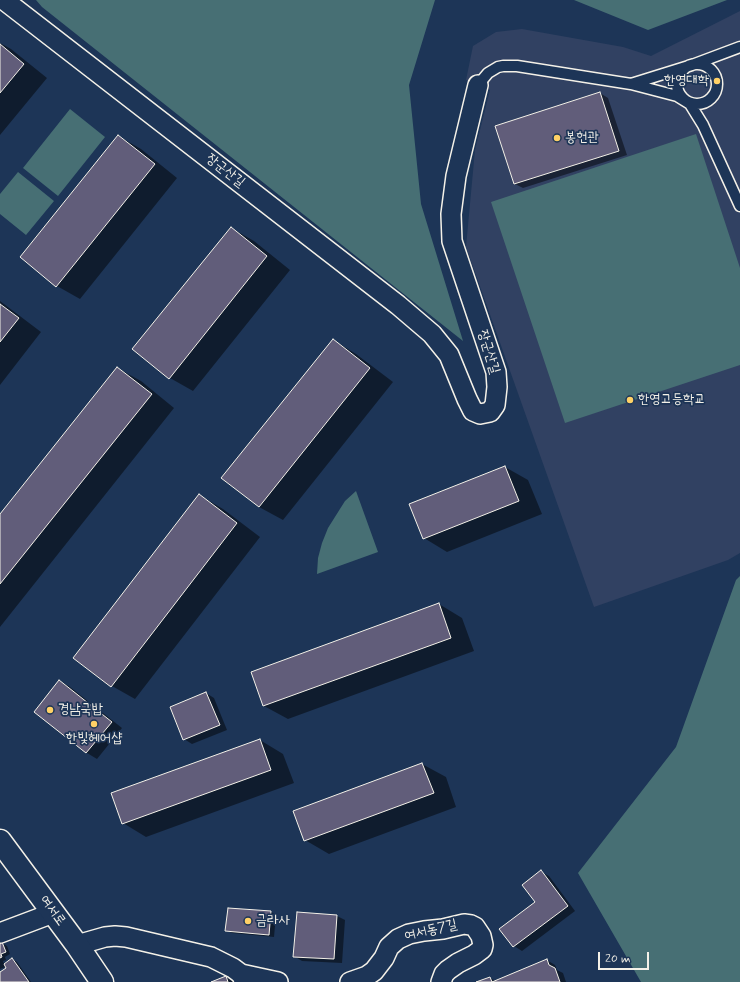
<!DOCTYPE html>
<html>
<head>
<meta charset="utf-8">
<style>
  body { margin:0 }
  #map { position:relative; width:740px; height:982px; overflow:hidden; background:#1d3557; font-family:Mynerve,sans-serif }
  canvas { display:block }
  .scale { position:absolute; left:598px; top:952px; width:51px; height:18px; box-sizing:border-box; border:2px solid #f4f1e8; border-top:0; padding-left:5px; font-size:12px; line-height:14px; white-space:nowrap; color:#f4f1e8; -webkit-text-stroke:3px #1d3557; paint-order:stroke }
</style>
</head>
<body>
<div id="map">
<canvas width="740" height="982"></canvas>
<div class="scale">20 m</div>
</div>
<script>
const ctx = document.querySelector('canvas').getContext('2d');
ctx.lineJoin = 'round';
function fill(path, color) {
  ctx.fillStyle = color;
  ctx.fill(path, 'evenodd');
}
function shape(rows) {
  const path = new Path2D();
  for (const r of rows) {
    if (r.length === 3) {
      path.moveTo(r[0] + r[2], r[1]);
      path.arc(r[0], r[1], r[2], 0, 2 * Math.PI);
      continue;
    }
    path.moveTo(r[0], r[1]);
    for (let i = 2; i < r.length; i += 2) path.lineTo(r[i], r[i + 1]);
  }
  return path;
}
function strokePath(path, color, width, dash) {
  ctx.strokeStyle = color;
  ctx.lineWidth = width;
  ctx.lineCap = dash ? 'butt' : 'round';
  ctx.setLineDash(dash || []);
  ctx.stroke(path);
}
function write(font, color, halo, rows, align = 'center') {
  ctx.font = font + ' Mynerve,"Poor Story",sans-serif';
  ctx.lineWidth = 3.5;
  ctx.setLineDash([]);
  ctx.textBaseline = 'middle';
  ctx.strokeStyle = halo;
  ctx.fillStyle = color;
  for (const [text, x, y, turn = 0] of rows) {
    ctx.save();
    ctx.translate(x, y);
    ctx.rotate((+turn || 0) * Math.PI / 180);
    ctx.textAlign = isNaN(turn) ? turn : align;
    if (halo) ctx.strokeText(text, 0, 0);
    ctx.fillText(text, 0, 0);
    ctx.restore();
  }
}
const built = shape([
  [740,11,740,553,728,560,594,607,466,247,475,150,490,90,466,80,473,46,496,32,522,29,623,47,651,56]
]);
const green = shape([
  [36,0,435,0,409,85,421,204,463,341,42,7],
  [574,0,727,0,648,30],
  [70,109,105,137,58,196,23,168],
  [696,134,740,268,740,365,565,423,491,202],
  [18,172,54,201,26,235,0,214,0,194],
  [356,491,378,552,317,574,318,558,322,543,328,528,345,501],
  [740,576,740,982,641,982,578,873,676,747,736,580]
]);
const shadow = shape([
  [0,43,11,49,47,78,0,135],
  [600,93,608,98,627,155,523,188,515,184],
  [118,136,141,149,177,178,80,299,57,286],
  [231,228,254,241,290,270,193,391,170,378],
  [0,301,41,332,0,385],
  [333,340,356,354,393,382,283,520,259,507],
  [117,368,141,381,174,408,0,627,0,515],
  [505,467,528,480,542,514,447,552,424,538],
  [199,495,223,509,260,537,135,699,112,686],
  [439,604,462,618,474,651,288,719,264,706,252,673],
  [60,681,70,687,122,728,97,759,87,753,35,712],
  [206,693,214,698,227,730,192,744,184,739],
  [260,740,283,754,294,783,146,837,123,823],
  [422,764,446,777,456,807,329,854,305,840],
  [541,872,549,876,575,911,522,951,514,946,537,902],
  [271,912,276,915,274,937,232,933,226,930],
  [337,916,345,920,342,963,302,961,294,956],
  [2,943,7,946,10,954,5,957,6,960,3,961,4,964,12,959,17,962,31,982,0,982,0,973,10,965,0,969,0,944],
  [547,960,555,965,557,970,563,973,566,982,479,982,490,978,496,981],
  [226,977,234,982,214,982]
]);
const building = shape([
  [0,44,24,64,0,93,0,44],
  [600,92,619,151,514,184,495,126,600,92],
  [118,135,155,164,56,287,20,257,118,135],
  [231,227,267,256,169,379,132,349,231,227],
  [0,304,19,318,0,342,0,304],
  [333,339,370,368,259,507,221,478,333,339],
  [117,367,152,394,0,584,0,514,117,367],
  [505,466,519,501,423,539,409,504,505,466],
  [199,494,237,523,111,687,73,658,199,494],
  [439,603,451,638,263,706,251,672,439,603],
  [59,680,112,722,86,753,34,712,59,680],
  [206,692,220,725,183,740,170,707,206,692],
  [260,739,271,770,122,824,111,793,260,739],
  [422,763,434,793,304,841,293,811,422,763],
  [541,870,568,906,513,947,499,929,535,902,522,885,541,870],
  [228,908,271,911,269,935,225,931,228,908],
  [297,912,337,915,334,959,293,957,297,912],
  [2,942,6,952,1,954,2,957,0,958,0,943,2,942],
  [12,958,29,982,0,982,0,972,6,968,4,964,12,958],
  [547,959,549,965,555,968,560,982,476,982,490,977,492,982,547,959],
  [226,976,228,982,211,982,226,976]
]);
const lane = shape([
  [697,84,20],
  [631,84,692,65,740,47],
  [478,85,488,73,498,67,503,66,517,66,631,84,677,96,690,104,703,125,740,206]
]);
const street = shape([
  [4,0,398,305,432,334,449,355,467,399,473,411,480,414,490,412,495,405,497,387,496,372,452,241,451,214,456,176,478,85],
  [0,933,53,913],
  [77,945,105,937,115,936,126,937,211,957,233,968,241,974,245,982],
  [241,974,278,982],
  [350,982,367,976,374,971,384,958,389,947,398,939,409,934,424,931,443,929,464,924,471,925,475,927,481,936,483,945,482,949,474,955,458,963,448,970,444,974,441,982]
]);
const secondary = shape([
  [0,841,77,945,102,982]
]);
const markers = [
  [717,81,4,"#ffd166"],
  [557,138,4,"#ffd166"],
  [630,400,4,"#ffd166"],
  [50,710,4,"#ffd166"],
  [94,724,4,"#ffd166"],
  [248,921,4,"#ffd166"]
];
const poiNames = [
  ["한영대학",709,81,"right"],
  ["봉헌관",565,138],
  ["한영고등학교",638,400],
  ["경남국밥",58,710],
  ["한빛헤어샵",94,739,"center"],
  ["금라사",256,921]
];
const streetNames = [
  ["장군산길",225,171,38],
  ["장군산길",488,352,73],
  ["여서로",52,911,54],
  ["여서동7길",431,931,-13]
];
fill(built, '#314162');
fill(green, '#476f74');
fill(shadow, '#0007');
fill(building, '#615d7a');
strokePath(building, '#f4f1e8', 1);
strokePath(lane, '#f4f1e8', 13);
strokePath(street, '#f4f1e8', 22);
strokePath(secondary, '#f4f1e8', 25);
strokePath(lane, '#1d3557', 10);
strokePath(street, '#1d3557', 19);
strokePath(secondary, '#1d3557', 22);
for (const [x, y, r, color] of markers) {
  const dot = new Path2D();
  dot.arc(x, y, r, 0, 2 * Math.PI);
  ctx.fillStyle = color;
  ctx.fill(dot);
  strokePath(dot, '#1d3557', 1.5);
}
write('14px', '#f4f1e8', '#1d3557', poiNames, 'left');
write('14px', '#f4f1e8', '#1d3557', streetNames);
</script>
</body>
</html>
